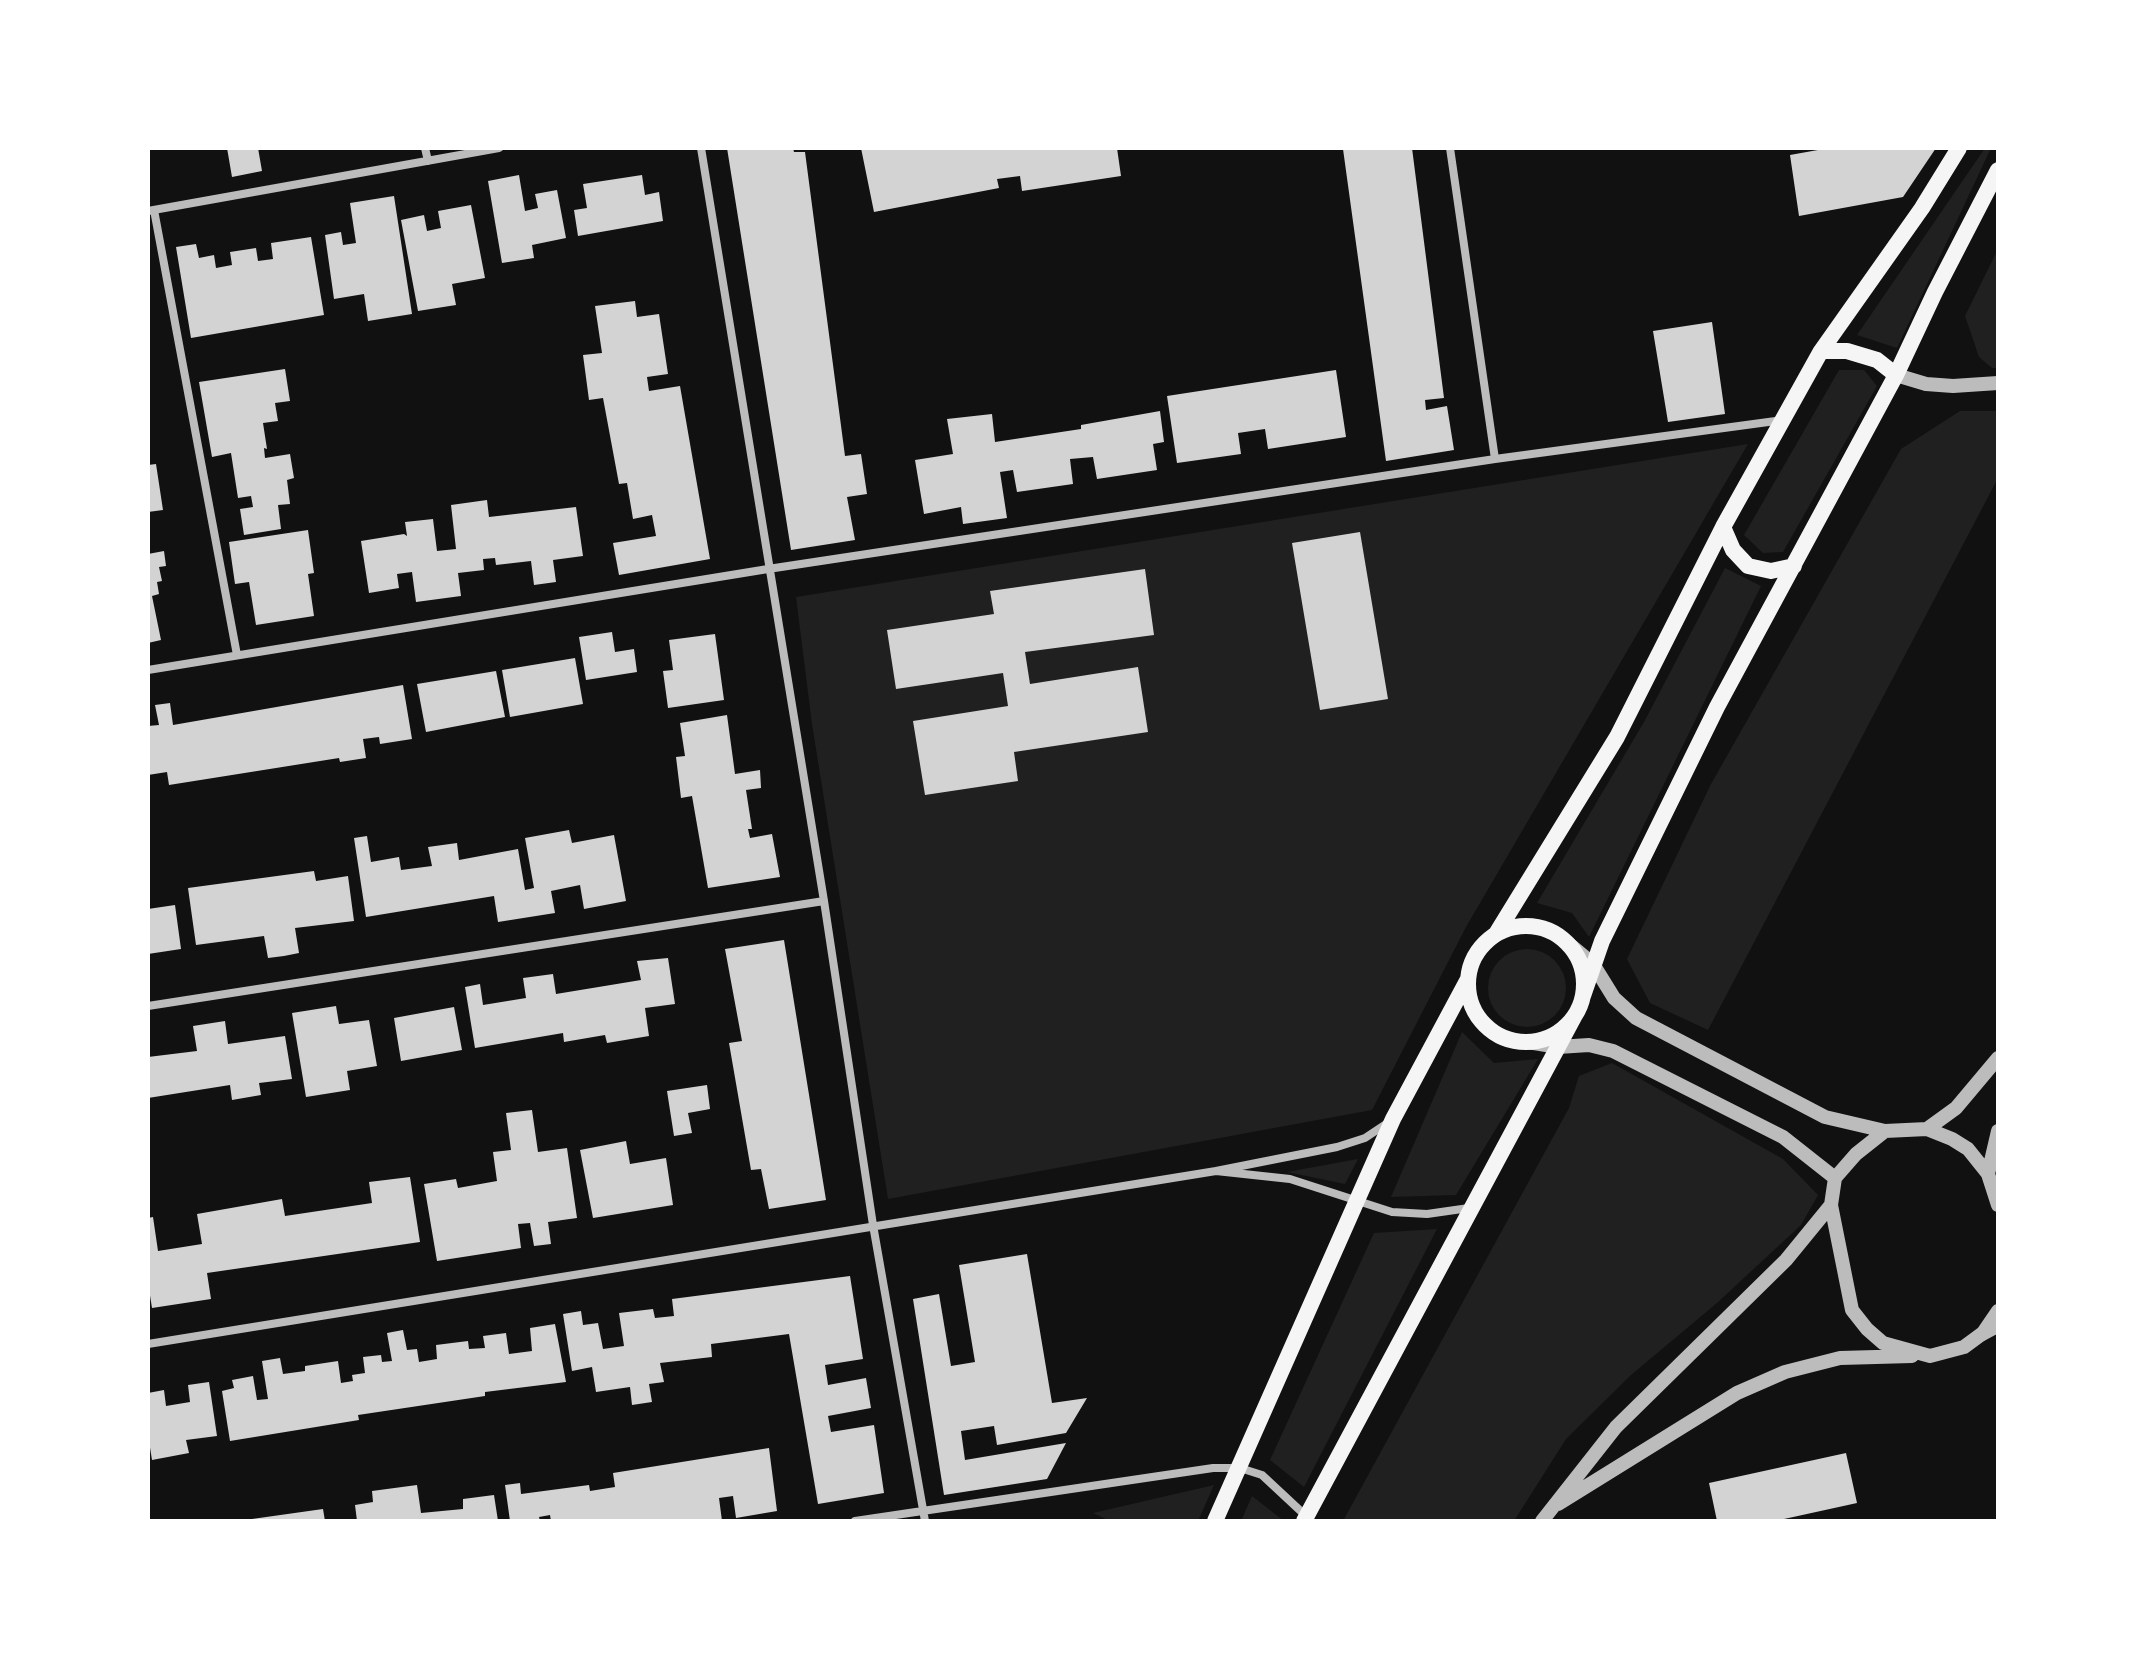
<!DOCTYPE html>
<html>
<head>
<meta charset="utf-8">
<style>
  body { margin:0 }
  #map { position:relative; width:2146px; height:1669px; overflow:hidden; background:#111; font-family:Arial,sans-serif }
  canvas { display:block }
  .frame { position:absolute; inset:0; border:150px solid #fff; pointer-events:none }
</style>
</head>
<body>
<div id="map">
<canvas width="2146" height="1669"></canvas>
<div class="frame"></div>
</div>
<script>
const ctx = document.querySelector('canvas').getContext('2d');
ctx.lineJoin = 'round';
function fill(path, color) {
  ctx.fillStyle = color;
  ctx.fill(path, 'evenodd');
}
function shape(rows) {
  const path = new Path2D();
  for (const r of rows) {
    if (r.length === 3) {
      path.moveTo(r[0] + r[2], r[1]);
      path.arc(r[0], r[1], r[2], 0, 2 * Math.PI);
      continue;
    }
    path.moveTo(r[0], r[1]);
    for (let i = 2; i < r.length; i += 2) path.lineTo(r[i], r[i + 1]);
  }
  return path;
}
function strokePath(path, color, width, dash) {
  ctx.strokeStyle = color;
  ctx.lineWidth = width;
  ctx.lineCap = dash ? 'butt' : 'round';
  ctx.setLineDash(dash || []);
  ctx.stroke(path);
}
const green = shape([
  [1985,148,1991,148,1897,348,1857,335],
  [1998,249,1998,368,1992,368,1979,357,1965,316],
  [1839,370,1864,370,1877,386,1783,552,1763,553,1744,535],
  [1960,411,1998,411,1998,478,1708,1030,1650,1003,1627,959,1711,784,1901,449],
  [1748,444,1466,927,1372,1110,888,1199,812,724,796,597],
  [1725,568,1761,586,1589,937,1572,913,1537,903,1644,722],
  [1527,988,39],
  [1462,1032,1494,1063,1538,1059,1456,1195,1391,1197],
  [1612,1063,1783,1159,1818,1195,1801,1225,1717,1303,1631,1375,1566,1439,1514,1521,1343,1521,1569,1108,1579,1076],
  [1358,1159,1345,1184,1287,1172],
  [1437,1229,1304,1487,1270,1460,1374,1233],
  [1214,1485,1198,1521,1110,1521,1093,1513],
  [1252,1496,1284,1521,1241,1521]
]);
const building = shape([
  [227,148,258,148,262,171,232,177],
  [727,148,793,148,794,152,805,152,845,456,861,454,867,494,847,497,855,540,791,550],
  [861,148,1117,148,1121,176,1022,191,1020,176,997,179,999,188,874,212],
  [1412,148,1444,398,1425,400,1426,410,1447,406,1454,450,1386,461,1343,149],
  [1829,148,1936,148,1903,197,1799,216,1790,155],
  [519,175,525,211,538,208,535,194,557,190,566,238,532,245,534,258,502,263,488,181],
  [642,175,645,195,659,192,663,221,578,236,574,210,587,208,583,184],
  [394,196,412,314,368,321,364,294,334,299,325,235,341,232,343,245,356,243,350,203],
  [471,205,485,278,452,284,456,305,418,311,401,220,424,215,427,231,441,228,438,211],
  [311,237,324,315,191,338,176,247,196,244,199,258,214,255,216,268,232,265,230,252,256,248,258,261,273,259,271,243],
  [635,301,637,317,659,314,668,374,647,377,649,391,680,386,710,559,619,575,613,543,656,536,652,515,633,519,627,483,619,484,603,398,589,400,583,355,602,353,595,306],
  [1712,322,1725,414,1668,422,1653,331],
  [285,369,290,401,275,403,278,421,263,423,267,449,264,448,265,458,290,454,294,478,287,480,290,504,278,505,281,529,244,535,240,509,253,507,251,496,238,498,231,453,212,457,199,382],
  [1336,370,1346,437,1268,449,1265,429,1238,433,1241,454,1177,463,1167,396],
  [1160,411,1164,442,1153,444,1157,470,1097,479,1093,457,1070,459,1073,484,1017,492,1013,470,1000,472,1007,518,963,524,961,507,924,514,915,460,953,454,947,419,992,414,995,442,1081,429,1081,425],
  [156,464,163,510,148,512,148,465],
  [487,500,489,517,576,507,583,556,553,560,556,582,534,585,531,561,496,565,495,558,483,559,484,570,458,573,461,596,416,602,412,572,397,574,399,588,369,593,361,541,404,534,407,536,405,522,433,519,437,551,456,549,451,505],
  [308,530,314,573,308,574,314,616,256,625,249,582,235,584,229,542],
  [1360,532,1388,699,1320,710,1292,543],
  [164,551,166,566,159,567,162,581,157,582,159,594,152,596,161,640,148,643,148,554],
  [1145,569,1154,635,1025,652,1030,684,1138,667,1148,732,1014,752,1018,781,925,795,913,721,1008,706,1003,673,896,689,887,630,994,614,990,591],
  [612,632,615,652,634,649,637,672,586,680,579,637],
  [715,634,724,700,668,708,663,671,673,670,669,640],
  [575,658,583,704,510,717,502,670],
  [496,671,505,717,426,732,417,684],
  [403,685,412,739,380,744,379,737,363,739,366,758,340,762,339,758,169,785,167,772,148,775,148,726,159,725,155,705,170,703,173,725],
  [727,715,735,774,760,770,761,788,746,790,752,829,748,829,750,838,772,834,780,877,708,888,692,796,681,798,676,757,685,756,680,723],
  [569,830,572,843,614,835,626,901,584,909,580,885,551,891,555,913,498,922,494,896,366,917,354,838,367,836,371,862,399,857,401,870,432,866,428,847,457,843,459,860,518,849,525,890,534,888,525,838],
  [314,871,316,881,348,876,354,921,295,928,299,953,284,956,268,958,264,936,196,945,188,888],
  [175,905,181,949,148,954,148,909],
  [784,940,826,1200,769,1209,761,1169,751,1170,729,1043,742,1041,725,949],
  [668,958,675,1004,645,1008,649,1036,607,1043,605,1035,564,1042,563,1033,475,1048,465,987,480,984,483,1005,526,998,523,978,553,974,556,994,641,980,637,961],
  [336,1006,339,1024,369,1020,377,1066,347,1071,350,1090,306,1097,292,1013],
  [454,1007,462,1050,401,1061,394,1018],
  [225,1021,228,1044,285,1036,292,1079,259,1083,261,1095,232,1100,230,1085,148,1098,148,1057,197,1051,193,1026],
  [707,1085,710,1109,688,1113,692,1133,674,1136,667,1091],
  [532,1110,538,1152,567,1148,577,1218,548,1222,551,1244,534,1246,530,1223,518,1224,521,1248,437,1261,424,1184,456,1179,458,1188,497,1181,493,1152,511,1150,506,1113],
  [626,1141,630,1164,666,1158,673,1205,593,1218,580,1150],
  [410,1177,420,1242,207,1273,211,1299,152,1308,148,1283,148,1218,153,1217,158,1251,202,1244,197,1214,282,1199,285,1216,372,1203,369,1182],
  [1027,1254,1052,1403,1087,1398,1066,1433,997,1445,994,1426,961,1431,965,1460,1066,1443,1047,1479,944,1495,913,1299,939,1294,951,1366,975,1362,959,1265],
  [850,1276,863,1359,825,1365,828,1385,866,1378,871,1408,828,1416,831,1432,874,1425,884,1493,818,1504,789,1334,711,1344,712,1357,660,1363,664,1382,649,1384,652,1402,632,1405,630,1387,596,1392,592,1367,572,1371,563,1314,581,1311,583,1325,598,1323,603,1349,624,1346,619,1313,653,1309,655,1318,674,1316,672,1299],
  [555,1324,566,1382,485,1392,485,1396,358,1415,359,1420,230,1441,222,1391,234,1388,232,1380,253,1376,257,1400,268,1399,262,1361,280,1358,283,1374,305,1371,305,1366,338,1361,341,1383,353,1381,352,1375,365,1373,363,1357,381,1355,382,1362,392,1361,387,1333,403,1330,407,1350,417,1349,419,1362,437,1359,436,1345,468,1341,469,1349,485,1348,483,1336,506,1333,509,1354,532,1351,530,1328],
  [209,1382,217,1436,186,1440,189,1453,152,1460,148,1435,148,1393,164,1390,166,1406,190,1402,188,1385],
  [769,1448,777,1511,736,1518,733,1496,719,1498,722,1521,551,1521,550,1515,539,1517,540,1521,510,1521,505,1485,520,1483,521,1494,589,1485,590,1491,615,1487,613,1473],
  [1846,1453,1857,1503,1775,1521,1717,1521,1709,1483],
  [417,1485,421,1513,463,1509,463,1499,494,1495,498,1521,357,1521,355,1505,373,1502,372,1491],
  [323,1509,325,1521,252,1521,252,1519]
]);
const minor = shape([
  [425,148,428,161],
  [701,148,824,901,873,1225,925,1521],
  [1450,148,1495,459],
  [154,210,237,655],
  [148,211,499,148],
  [148,670,768,569,1495,459,1783,420],
  [148,1006,824,901],
  [1389,1122,1365,1138,1337,1147,1216,1171,1290,1179,1392,1212,1427,1214,1469,1208],
  [1983,1337,1998,1329],
  [148,1344,1216,1171],
  [855,1521,1213,1468,1240,1468,1262,1475,1306,1516]
]);
const tertiary = shape([
  [1896,375,1926,384,1953,386,1998,383],
  [1569,944,1593,964,1614,998,1636,1018,1825,1117,1885,1131],
  [1528,1042,1558,1047,1589,1045,1613,1051,1783,1137,1835,1178],
  [1927,1129,1956,1108,1998,1058],
  [1988,1174,1998,1131],
  [1998,1205,1988,1174,1968,1149,1952,1139,1927,1129,1885,1131,1856,1154,1835,1178,1831,1205,1852,1310,1867,1329,1883,1343,1930,1356,1964,1347,1983,1333,1998,1311],
  [1558,1504,1737,1393,1785,1372,1840,1358,1912,1356],
  [1542,1521,1616,1427,1786,1260,1831,1205]
]);
const secondary = shape([
  [1821,351,1847,351,1877,360,1896,375],
  [1723,527,1733,550,1748,566,1771,571,1794,566],
  [1526,984,58],
  [1496,934,1617,737,1723,527,1821,351,1922,208,1959,148],
  [1583,996,1602,941,1717,707,1896,375,1935,292,1998,170],
  [1215,1521,1393,1119,1468,979],
  [1304,1521,1574,1017]
]);
fill(green, '#202020');
fill(building, '#d3d3d3');
strokePath(minor, '#bcbcbc', 8);
strokePath(tertiary, '#bcbcbc', 14);
strokePath(secondary, '#f5f5f5', 16);
</script>
</body>
</html>
